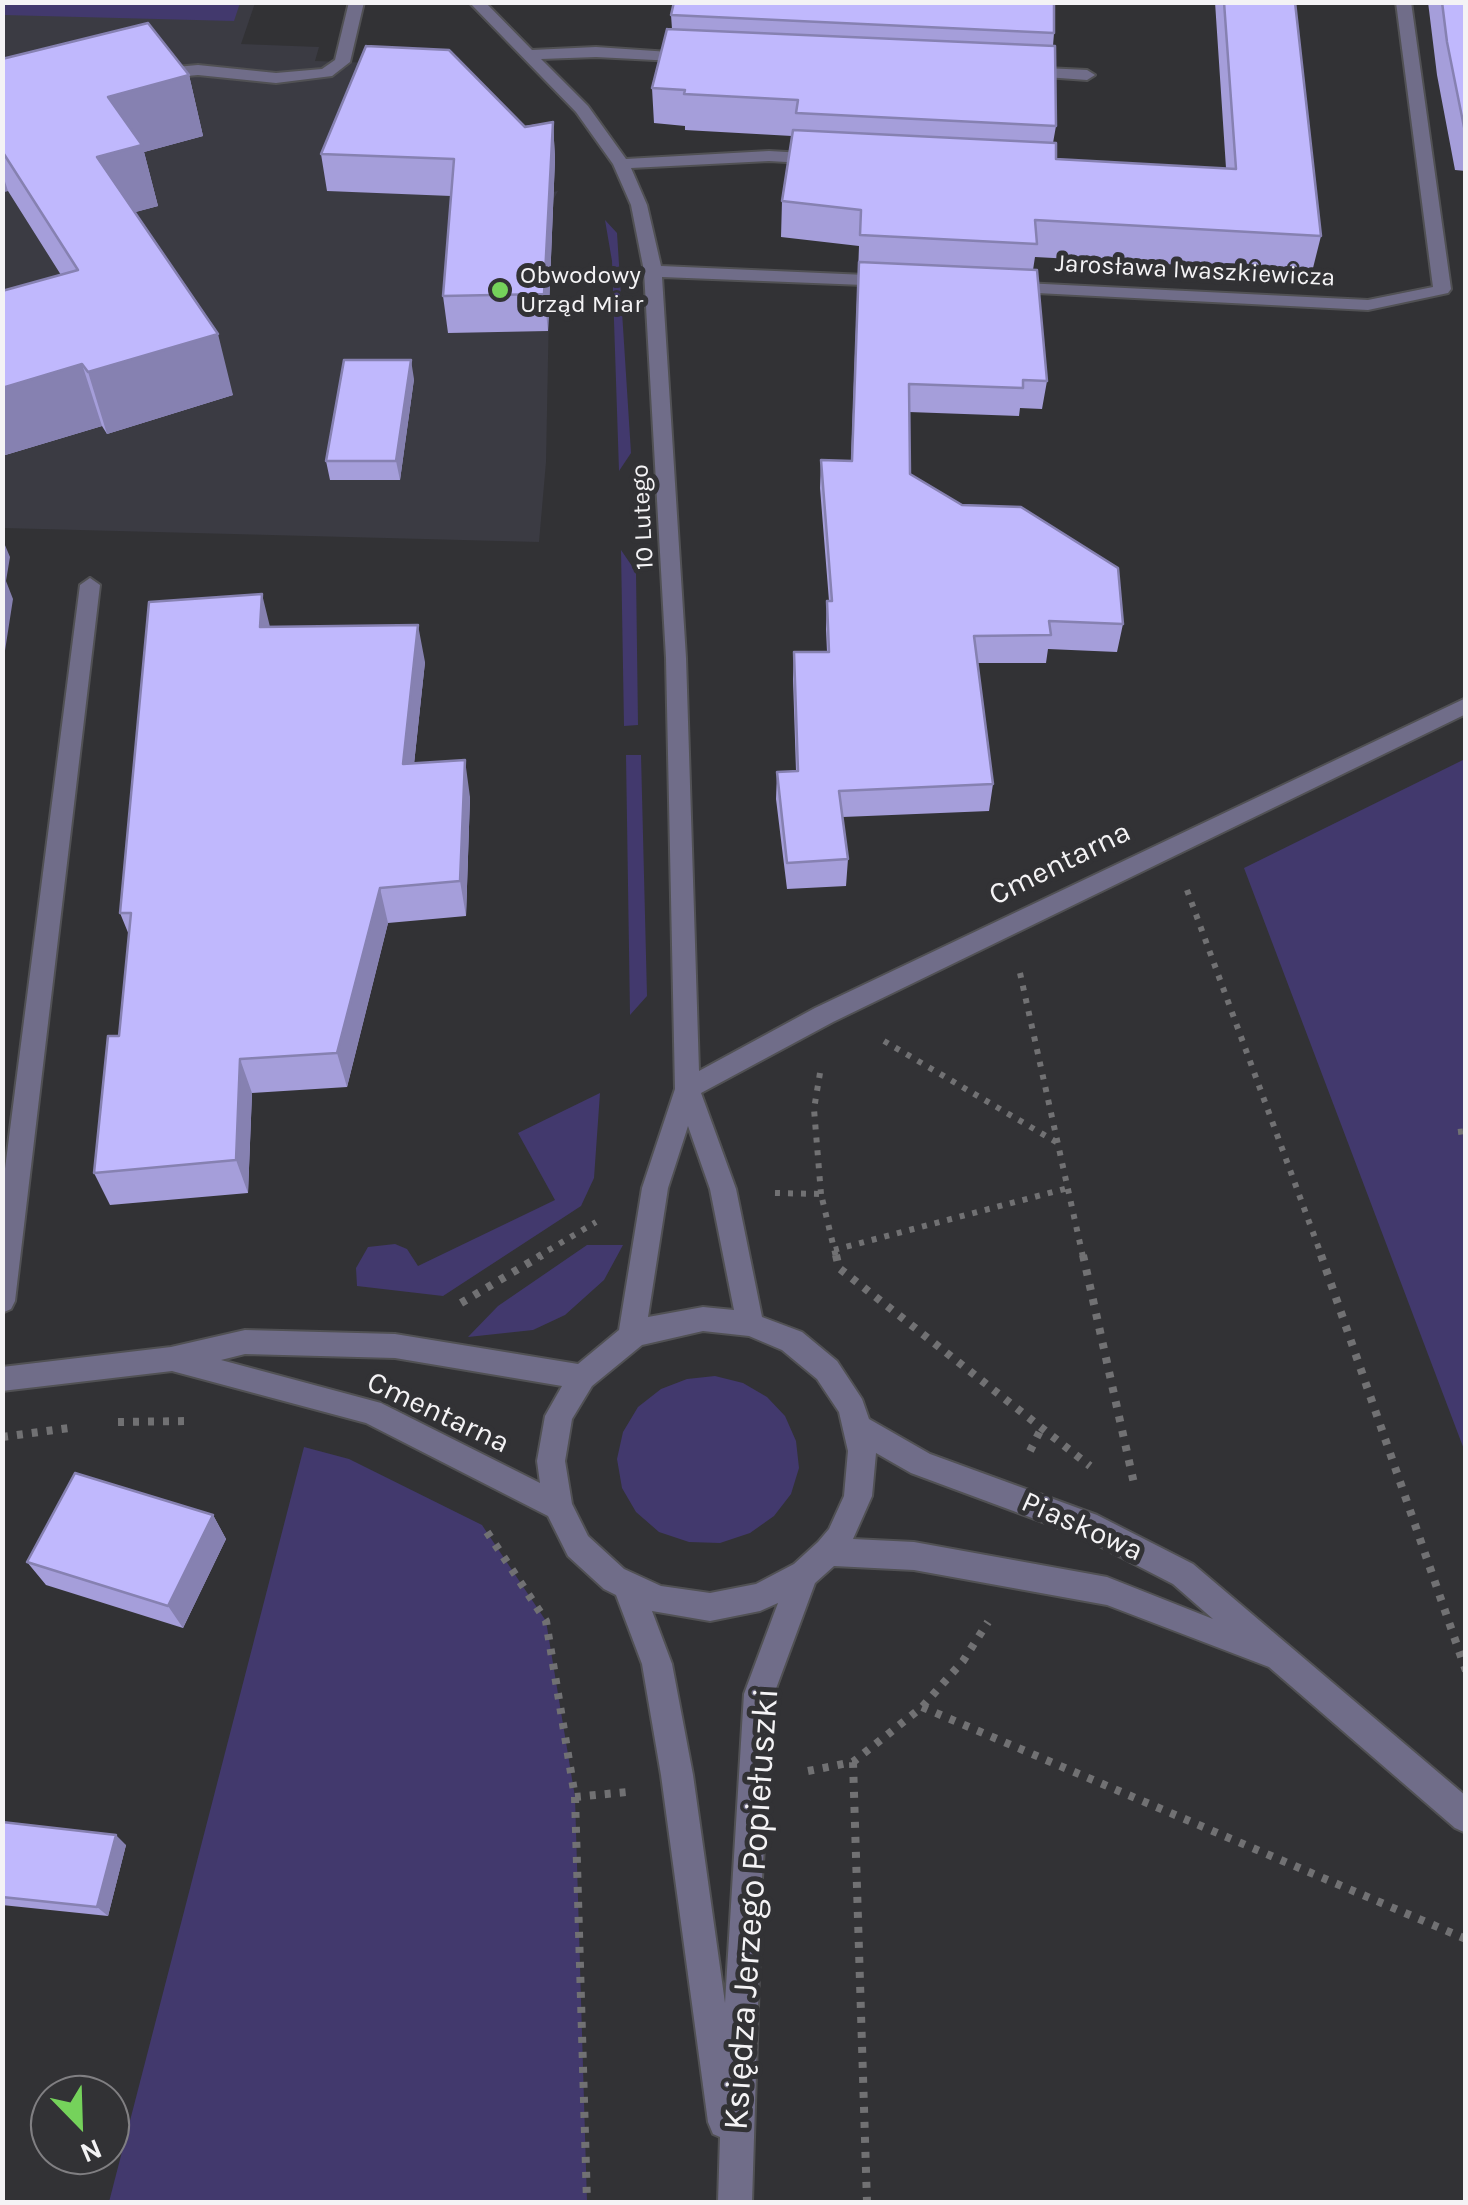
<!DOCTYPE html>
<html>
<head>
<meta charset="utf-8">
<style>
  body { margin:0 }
  #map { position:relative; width:1468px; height:2205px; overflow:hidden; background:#323235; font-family:Karla,sans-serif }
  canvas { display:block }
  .frame { position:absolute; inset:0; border:5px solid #f4f3f5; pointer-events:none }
  .north { position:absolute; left:30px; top:2075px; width:100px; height:100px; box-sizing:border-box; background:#323235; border:2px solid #807f82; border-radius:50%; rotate:157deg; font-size:28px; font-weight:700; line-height:40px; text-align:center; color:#f4f3f5 }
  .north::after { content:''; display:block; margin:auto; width:35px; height:45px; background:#75d25b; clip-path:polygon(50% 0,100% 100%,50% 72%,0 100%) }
</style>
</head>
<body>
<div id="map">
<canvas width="1468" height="2205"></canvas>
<div class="frame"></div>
<div class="north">N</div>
</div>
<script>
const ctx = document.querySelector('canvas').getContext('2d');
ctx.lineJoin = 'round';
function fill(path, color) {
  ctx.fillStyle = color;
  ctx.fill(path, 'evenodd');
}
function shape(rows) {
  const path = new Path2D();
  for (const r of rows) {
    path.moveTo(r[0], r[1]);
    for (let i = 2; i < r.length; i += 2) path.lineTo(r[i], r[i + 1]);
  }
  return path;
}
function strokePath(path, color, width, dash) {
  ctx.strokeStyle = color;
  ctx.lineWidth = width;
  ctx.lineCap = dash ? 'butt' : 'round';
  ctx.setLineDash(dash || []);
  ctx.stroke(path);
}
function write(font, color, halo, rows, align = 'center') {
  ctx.font = font + ' Karla,sans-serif';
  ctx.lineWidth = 10;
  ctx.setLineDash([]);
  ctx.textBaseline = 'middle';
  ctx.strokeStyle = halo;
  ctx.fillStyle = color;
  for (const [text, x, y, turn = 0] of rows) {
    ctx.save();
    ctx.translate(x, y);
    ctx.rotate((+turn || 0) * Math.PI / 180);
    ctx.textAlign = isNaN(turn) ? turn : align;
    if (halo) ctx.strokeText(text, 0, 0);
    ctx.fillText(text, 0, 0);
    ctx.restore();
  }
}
const built = shape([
  [3,3,255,3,241,44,319,47,315,61,376,63,328,191,525,197,558,191,551,204,546,462,539,542,3,528]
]);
const green = shape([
  [3,2,240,2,240,3,234,21,3,15],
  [605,220,617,233,631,453,619,471,612,261],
  [621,550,636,572,638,725,624,726],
  [626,755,641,755,647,996,630,1015],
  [1465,759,1465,1452,1244,868],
  [600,1093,594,1178,581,1206,443,1296,357,1286,356,1268,368,1247,395,1244,407,1249,418,1266,555,1200,518,1133],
  [587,1245,623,1245,604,1280,565,1315,533,1330,468,1337,498,1306],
  [715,1376,743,1383,767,1397,785,1416,796,1441,799,1468,791,1494,774,1516,750,1533,720,1543,689,1542,659,1532,636,1512,622,1488,617,1459,623,1432,638,1407,661,1389,687,1379],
  [304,1447,349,1459,482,1525,546,1621,575,1797,587,2202,109,2202]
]);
const pathFar1 = shape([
  [1187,890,1322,1257],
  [1020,973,1083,1257],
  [884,1041,1058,1143],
  [820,1073,814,1109,821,1194],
  [1458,1132,1466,1131],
  [775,1193,821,1194,836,1257],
  [834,1250,1068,1188],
  [537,1257,596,1222]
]);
const path = shape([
  [836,1255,839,1268,1090,1466],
  [1083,1255,1135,1488],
  [1321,1255,1466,1671],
  [461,1303,542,1255],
  [118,1422,190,1421],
  [2,1437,76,1427],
  [1030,1451,1041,1429],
  [487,1532,546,1621,575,1797,627,1792],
  [922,1707,1466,1939],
  [853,1762,867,2202],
  [808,1771,853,1762,922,1707,963,1661,988,1622],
  [575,1797,587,2202]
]);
const minor = shape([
  [349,2,364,2,350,62,332,76,276,83,198,75,153,79,145,74,153,69,198,65,276,73,322,69,335,60,349,2],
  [469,2,485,2,532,50,596,47,699,54,699,60,694,62,596,57,541,59,588,106,626,159,769,151,821,154,829,159,821,164,769,161,631,168,647,205,661,266,889,276,898,281,889,286,662,277,686,658,699,1071,815,1008,1466,698,1466,714,833,1022,701,1093,736,1189,762,1317,802,1332,837,1361,862,1399,869,1419,930,1454,1097,1515,1193,1564,1466,1796,1466,1833,1455,1828,1269,1667,1107,1605,914,1570,834,1566,815,1583,774,1694,762,1878,752,2202,718,2202,720,2137,713,2134,708,2122,661,1775,642,1664,616,1595,604,1589,568,1556,548,1516,366,1423,172,1371,2,1391,2,1367,171,1347,245,1330,395,1334,578,1364,619,1330,642,1188,675,1089,666,658,644,271,631,205,613,164,576,112,469,2],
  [688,1126,710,1189,734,1310,703,1307,648,1317,668,1188,688,1126],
  [703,1331,749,1336,782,1350,817,1379,839,1412,848,1451,844,1496,829,1529,818,1542,794,1564,756,1584,710,1593,661,1586,624,1569,588,1536,572,1504,565,1461,572,1419,592,1386,642,1345,703,1331],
  [245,1354,395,1358,562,1386,545,1416,537,1461,540,1483,381,1403,221,1360,245,1354],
  [876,1453,911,1473,1078,1535,1173,1584,1213,1619,1107,1577,914,1542,853,1539,872,1496,876,1453],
  [778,1603,744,1694,725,2003,693,1775,672,1664,652,1611,710,1621,760,1611,778,1603],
  [1396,2,1411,2,1451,289,1448,293,1368,310,998,291,998,283,1004,282,1368,300,1433,287,1396,2],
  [1024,67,1087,70,1095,75,1087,80,1018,75,1018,69,1024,67],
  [90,578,100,585,15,1301,11,1309,2,1313,2,1192,80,585,90,578]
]);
const wall = shape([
  [1215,2,1295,2,1321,236,1312,272,1035,257,1033,270,1047,381,1042,409,1020,408,1019,416,909,412,910,474,1123,624,1117,652,1048,649,1046,663,977,663,993,784,989,811,843,817,848,859,846,886,787,889,776,799,777,772,796,771,793,679,794,652,827,652,826,629,827,601,829,601,820,488,821,460,851,461,859,246,781,237,782,201,792,136,685,130,685,126,654,123,652,88,672,29,671,15,1054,33,1053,46,1056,126,1053,143,1056,159,1226,168],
  [1428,2,1466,2,1466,171,1455,170,1437,75],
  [2,59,189,75,203,136,144,152,158,206,135,212,233,395,107,434,102,426,2,456,2,291,61,275,8,191,2,192],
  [553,122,555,159,548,331,448,333,443,296,451,196,327,191,321,154],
  [414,379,400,480,330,480,326,461],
  [270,627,425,662,414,764,470,797,466,916,388,923,347,1087,252,1093,248,1193,110,1205,94,1173,119,1036,129,935,120,913],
  [213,1515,226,1539,183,1628,46,1585,27,1562],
  [2,1822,126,1845,108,1916,2,1905]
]);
const shadedWall = shape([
  [189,75,203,136,144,152,158,206,114,218,97,157,108,97],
  [553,122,555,159,548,331,544,294],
  [2,172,8,191,2,192],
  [218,334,233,395,107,434,88,372],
  [411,360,414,379,400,480,396,461],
  [82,364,102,426,2,456,2,388],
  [2,538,10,557,6,581,13,599,2,670],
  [262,594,271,631,260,627],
  [418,625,425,662,410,801,403,764],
  [465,760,470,797,466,916,460,881],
  [380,888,388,923,347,1087,337,1053],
  [240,1059,252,1093,248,1193,236,1160],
  [213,1515,226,1539,183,1628,168,1606],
  [116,1835,126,1845,108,1916,97,1907]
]);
const building = shape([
  [674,2,1054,2,1054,33,671,15,674,2],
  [1224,2,1295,2,1321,236,1035,220,1037,244,860,235,861,210,782,201,793,130,1056,143,1056,159,1236,169,1224,2],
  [1442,2,1466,2,1466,137,1447,42,1442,2],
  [148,23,189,75,108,97,142,145,97,157,218,334,88,372,82,364,2,388,2,291,78,270,2,151,2,59,148,23],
  [667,29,1055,46,1056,126,796,113,798,100,684,94,685,90,652,88,667,29],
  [366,46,449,50,525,127,553,122,544,294,443,296,454,159,321,154,366,46],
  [859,262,1037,270,1047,381,1023,380,1023,388,909,384,910,474,962,505,1021,507,1118,568,1123,624,1049,621,1051,635,974,636,993,784,839,791,848,859,787,863,777,772,798,771,794,652,829,652,827,601,832,601,821,460,852,461,859,262],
  [344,360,411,360,396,461,326,461,344,360],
  [262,594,260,627,418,625,403,764,465,760,460,881,380,888,337,1053,240,1059,236,1160,94,1173,108,1036,119,1036,131,913,120,913,149,602,262,594],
  [75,1473,213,1515,168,1606,27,1562,75,1473],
  [2,1822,116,1835,97,1907,2,1897,2,1822]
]);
const markers = [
  [500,290,10,"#75d25b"]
];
const farStreetnames = [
  ["Jarosława Iwaszkiewicza",1195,271,3],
  ["10 Lutego",643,517,-93]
];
const farPoinames = [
  ["Obwodowy",520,276],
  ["Urząd Miar",520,305]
];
const streetNames = [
  ["Cmentarna",1060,864,-26],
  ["Cmentarna",438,1413,25],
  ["Piaskowa",1082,1527,24]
];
const nearStreetnames = [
  ["Księdza Jerzego Popiełuszki",752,1909,-86]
];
fill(built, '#3b3b43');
fill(green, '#42396d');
strokePath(minor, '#515154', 4);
strokePath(pathFar1, '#717173', 6, [5, 8]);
strokePath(path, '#717173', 8, [6, 9]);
fill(minor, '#706d89');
fill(wall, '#a59eda');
fill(shadedWall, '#8681b1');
fill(building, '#c0b8fd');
strokePath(building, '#8681b1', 2.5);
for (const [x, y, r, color] of markers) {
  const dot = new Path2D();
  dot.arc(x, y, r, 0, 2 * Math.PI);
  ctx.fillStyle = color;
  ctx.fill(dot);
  strokePath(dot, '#323235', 4);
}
write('25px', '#f4f3f5', '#323235', farStreetnames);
write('25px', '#f4f3f5', '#323235', farPoinames, 'left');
write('30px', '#f4f3f5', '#323235', streetNames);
write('35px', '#f4f3f5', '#323235', nearStreetnames);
</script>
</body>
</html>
